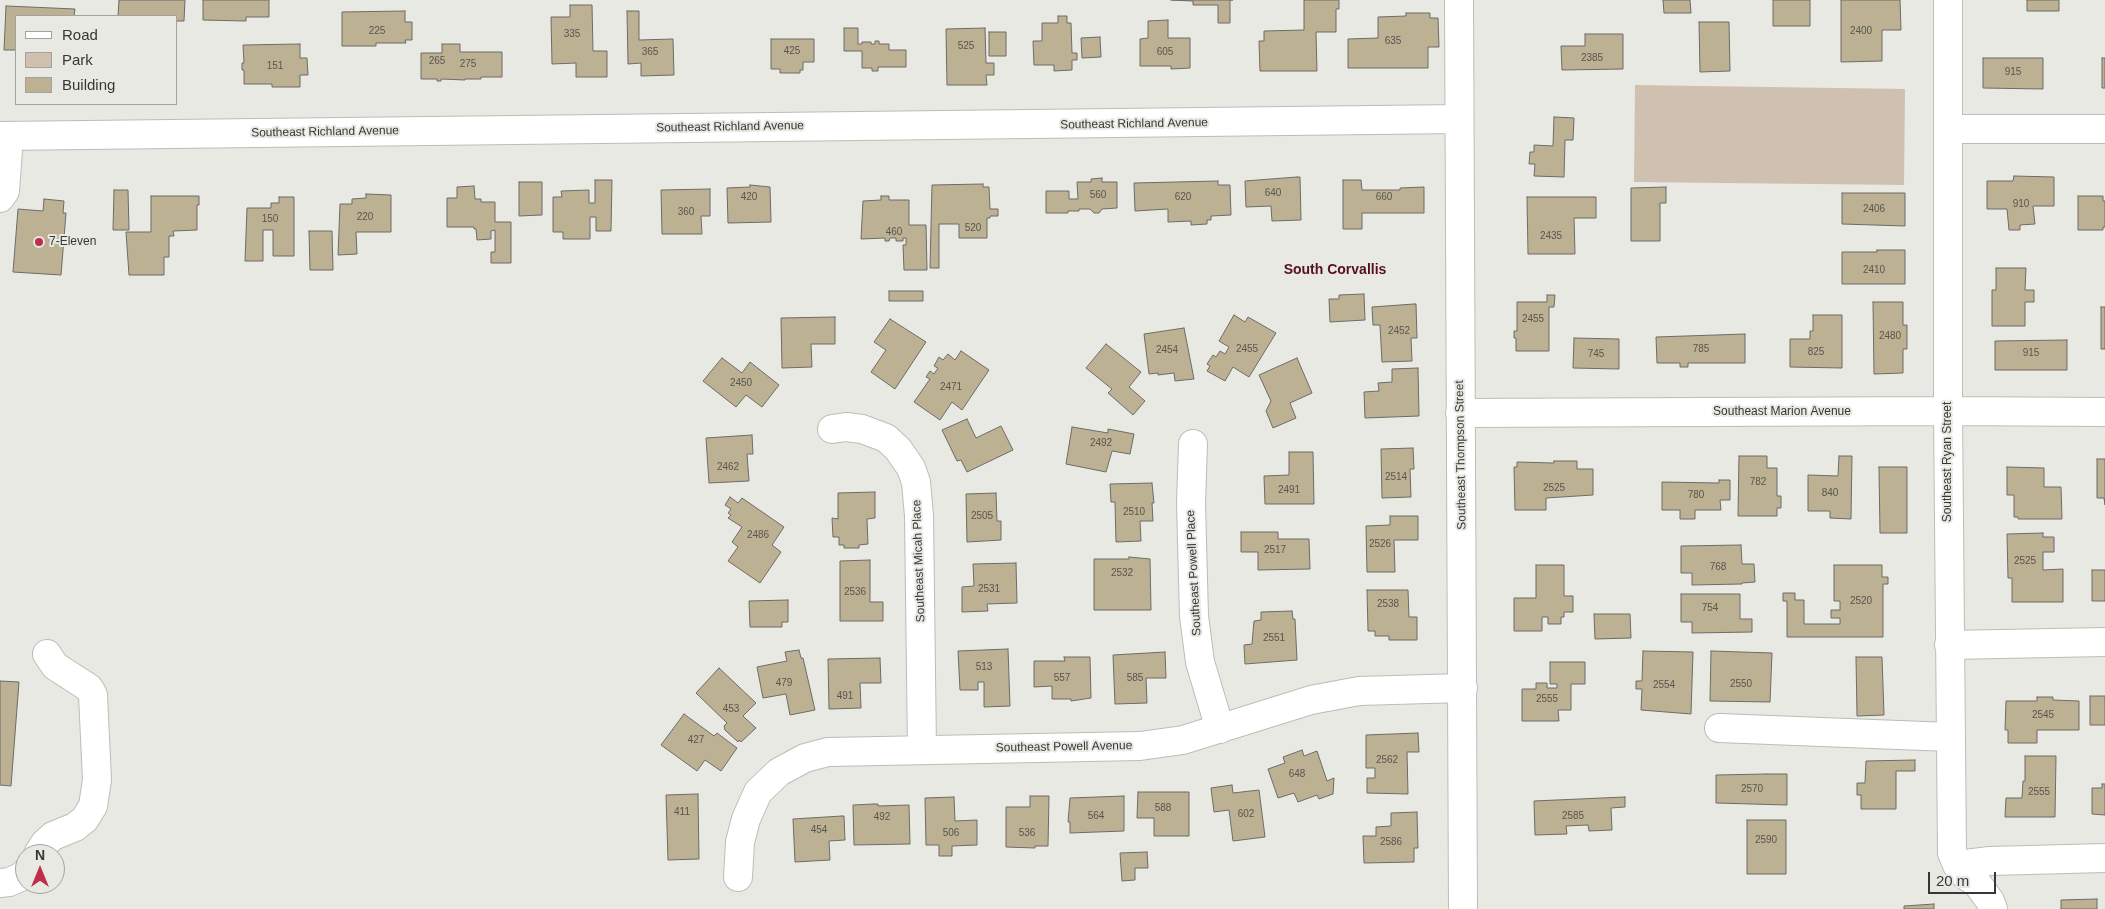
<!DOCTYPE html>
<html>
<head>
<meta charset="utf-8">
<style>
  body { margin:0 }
  #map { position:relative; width:2105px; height:909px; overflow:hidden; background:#e9e9e4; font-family:Arial,sans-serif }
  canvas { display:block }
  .legend { position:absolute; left:15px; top:15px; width:162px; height:90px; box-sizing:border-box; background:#e9e9e4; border:1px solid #a2a29e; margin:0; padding:6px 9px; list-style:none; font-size:15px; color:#373735 }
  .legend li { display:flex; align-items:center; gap:10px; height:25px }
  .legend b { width:25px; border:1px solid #a2a29e }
  .north { position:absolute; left:15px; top:844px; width:50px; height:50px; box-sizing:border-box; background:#e9e9e4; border:1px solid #a2a29e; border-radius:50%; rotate:0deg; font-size:14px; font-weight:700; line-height:20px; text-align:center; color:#373735 }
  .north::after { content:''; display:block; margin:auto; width:18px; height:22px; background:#be2d4a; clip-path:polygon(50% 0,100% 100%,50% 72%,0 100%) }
  .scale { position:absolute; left:1928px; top:872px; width:68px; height:22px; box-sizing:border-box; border:2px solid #373735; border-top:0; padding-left:6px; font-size:15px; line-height:18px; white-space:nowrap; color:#373735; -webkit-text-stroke:4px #e9e9e4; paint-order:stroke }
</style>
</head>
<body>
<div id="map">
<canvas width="2105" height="909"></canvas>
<ul class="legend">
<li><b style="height:6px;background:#fff"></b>Road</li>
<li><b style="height:14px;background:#d0c0af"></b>Park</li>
<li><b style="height:14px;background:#bdb194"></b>Building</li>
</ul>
<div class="north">N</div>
<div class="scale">20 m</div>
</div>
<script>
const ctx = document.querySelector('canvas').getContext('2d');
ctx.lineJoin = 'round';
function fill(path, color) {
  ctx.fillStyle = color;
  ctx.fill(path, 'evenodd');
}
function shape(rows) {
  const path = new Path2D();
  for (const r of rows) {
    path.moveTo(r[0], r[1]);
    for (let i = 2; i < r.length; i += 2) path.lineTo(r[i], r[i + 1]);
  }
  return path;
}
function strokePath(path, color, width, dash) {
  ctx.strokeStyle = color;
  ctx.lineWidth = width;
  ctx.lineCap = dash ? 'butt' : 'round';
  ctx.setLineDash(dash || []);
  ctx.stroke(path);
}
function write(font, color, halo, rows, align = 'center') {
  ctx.font = font + ' Arial,sans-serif';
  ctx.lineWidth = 4;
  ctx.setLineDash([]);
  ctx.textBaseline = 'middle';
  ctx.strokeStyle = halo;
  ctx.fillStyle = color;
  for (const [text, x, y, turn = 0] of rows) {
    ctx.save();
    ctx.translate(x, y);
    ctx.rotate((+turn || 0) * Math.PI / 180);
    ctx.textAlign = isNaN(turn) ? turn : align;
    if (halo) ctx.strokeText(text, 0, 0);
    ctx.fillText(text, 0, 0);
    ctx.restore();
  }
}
const green = shape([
  [1635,85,1905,89,1904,185,1634,182]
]);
const building = shape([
  [119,0,185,0,184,21,176,21,176,16,118,16,119,0],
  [203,0,269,0,269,17,246,17,246,21,203,20,203,0],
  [1171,0,1233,0,1230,0,1230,23,1218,23,1218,5,1193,5,1193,1,1171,0],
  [1304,0,1339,0,1339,9,1336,9,1336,32,1316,32,1317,71,1260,71,1259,41,1264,41,1264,31,1304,30,1304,0],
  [1663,0,1690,0,1691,13,1664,13,1663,0],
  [1773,0,1810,0,1810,26,1773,26,1773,0],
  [1841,0,1900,0,1901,30,1882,30,1882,61,1841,62,1841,0],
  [2027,0,2059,0,2059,11,2027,11,2027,0],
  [570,5,592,5,593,51,607,51,607,77,576,77,576,63,552,64,551,17,570,17,570,5],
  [6,6,75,9,74,16,16,16,16,50,4,50,6,6],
  [405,11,405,22,412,22,412,40,405,40,406,43,376,43,376,46,342,46,342,12,405,11],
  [627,11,639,11,639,40,673,39,674,75,641,76,641,63,628,64,627,11],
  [1406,13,1430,13,1430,18,1438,18,1439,47,1428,47,1428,68,1348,68,1348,39,1378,38,1378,17,1406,16,1406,13],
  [1058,16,1067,16,1067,23,1071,23,1072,53,1077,53,1077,60,1072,60,1072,70,1054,71,1054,65,1034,65,1033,41,1042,41,1042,23,1058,23,1058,16],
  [1168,20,1168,38,1190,38,1190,68,1171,69,1171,66,1140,66,1140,39,1148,38,1148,21,1168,20],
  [1699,22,1729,22,1730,71,1700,72,1699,22],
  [844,28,858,28,858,44,862,44,862,42,871,42,871,44,875,44,875,41,879,41,879,44,889,44,889,50,906,50,906,67,878,67,878,71,872,71,872,68,862,68,862,51,844,51,844,28],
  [985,28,986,63,994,63,994,75,986,75,987,85,947,85,946,29,985,28],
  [989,32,1006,32,1006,56,989,56,989,32],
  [1585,34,1623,34,1623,69,1562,70,1561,46,1585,46,1585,34],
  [1100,37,1101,57,1082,58,1081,38,1100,37],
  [771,39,814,39,814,62,803,62,803,70,800,70,800,73,780,73,780,69,771,69,771,39],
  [300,44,300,58,307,58,308,75,300,75,300,87,272,87,272,84,244,84,244,70,242,70,242,63,244,63,243,45,300,44],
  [442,44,460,44,460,52,502,52,502,77,481,77,481,79,465,79,465,80,441,79,441,81,437,81,437,79,421,79,421,53,442,53,442,44],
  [1983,58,2043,58,2043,89,1983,88,1983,58],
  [2102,58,2105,58,2105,88,2102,88,2102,58],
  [1554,117,1574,118,1573,140,1565,140,1564,177,1534,176,1535,164,1529,164,1530,152,1534,152,1534,145,1553,146,1554,117],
  [2014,176,2054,177,2054,206,2033,206,2035,224,2020,225,2020,230,2009,230,2007,209,1987,209,1987,181,2013,181,2014,176],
  [1297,177,1300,177,1301,220,1272,221,1271,206,1246,207,1245,181,1297,177],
  [1102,178,1102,182,1117,182,1117,208,1102,209,1099,213,1094,213,1090,209,1079,209,1079,211,1068,211,1068,213,1046,213,1046,191,1069,191,1069,199,1078,199,1077,182,1091,182,1091,179,1102,178],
  [595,180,612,180,611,231,596,231,596,217,590,217,590,239,563,239,563,232,553,232,553,197,562,197,561,191,589,190,589,203,595,203,595,180],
  [1343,180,1361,180,1362,190,1400,190,1400,188,1424,187,1424,213,1362,213,1362,229,1343,229,1343,180],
  [1218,181,1218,185,1230,185,1231,215,1211,216,1211,220,1207,220,1207,224,1191,225,1191,221,1168,222,1168,209,1135,211,1134,183,1218,181],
  [519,182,542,182,542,215,519,216,519,182],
  [983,184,983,187,989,187,990,209,998,209,998,216,990,216,990,218,987,218,987,238,959,238,959,224,939,224,939,268,930,268,932,185,983,184],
  [750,185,770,187,771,222,728,223,727,188,750,187,750,185],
  [474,186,475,199,481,199,481,202,495,202,495,222,511,222,511,263,491,263,491,252,495,252,495,230,491,231,491,239,477,240,476,229,474,229,474,227,447,227,447,198,457,198,457,187,474,186],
  [1666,187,1666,203,1660,203,1660,241,1631,241,1631,188,1666,187],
  [710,189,710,216,701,216,702,234,662,234,661,190,710,189],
  [114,190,128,190,129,230,113,230,114,190],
  [1842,193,1905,193,1905,226,1842,224,1842,193],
  [366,194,391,195,391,232,356,232,357,254,338,255,340,204,352,204,352,199,366,198,366,194],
  [151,196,199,196,199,205,197,205,197,230,173,231,174,236,169,236,169,257,164,257,164,275,129,275,126,232,151,232,151,196],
  [881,196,889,196,889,200,909,200,909,225,926,225,927,270,904,270,903,245,906,245,906,238,903,238,903,241,896,241,896,238,890,238,889,241,885,241,885,238,861,239,863,201,881,200,881,196],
  [2078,196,2103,196,2103,201,2105,201,2105,227,2103,227,2103,230,2078,230,2078,196],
  [279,197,294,197,294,256,273,256,273,230,263,230,263,261,245,261,247,208,271,208,271,203,279,203,279,197],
  [1527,197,1596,197,1596,218,1574,218,1575,254,1528,254,1527,197],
  [44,199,64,201,63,213,66,213,61,275,13,272,18,209,43,211,44,199],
  [309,231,332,231,333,270,310,270,309,231],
  [1877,250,1905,250,1905,284,1842,284,1842,252,1877,252,1877,250],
  [1996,268,2026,268,2025,290,2034,290,2034,302,2025,302,2025,326,1992,326,1992,290,1996,290,1996,268],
  [889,291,923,291,923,301,889,301,889,291],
  [1364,294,1365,320,1330,322,1329,299,1339,299,1339,295,1364,294],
  [1547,295,1555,295,1554,307,1549,307,1549,351,1516,351,1516,338,1514,338,1514,331,1517,331,1517,302,1547,302,1547,295],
  [1873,302,1903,302,1903,325,1907,325,1907,349,1903,349,1903,373,1874,374,1873,302],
  [1414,304,1416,304,1417,338,1411,338,1412,361,1382,362,1380,325,1373,325,1372,307,1414,304],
  [2101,307,2105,307,2105,349,2101,349,2101,307],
  [1234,315,1245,322,1248,317,1276,333,1249,377,1233,367,1225,381,1207,371,1210,366,1207,364,1213,355,1216,357,1220,351,1225,354,1229,347,1219,341,1234,315],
  [1813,315,1842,315,1842,368,1790,367,1790,339,1810,339,1810,331,1813,331,1813,315],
  [835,317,835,344,811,344,812,367,782,368,781,318,835,317],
  [890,319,926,342,895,389,871,372,886,350,874,342,890,319],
  [1184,328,1194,379,1175,381,1174,373,1158,375,1158,373,1149,374,1144,334,1184,328],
  [1745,334,1745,363,1688,363,1688,367,1680,367,1680,363,1657,363,1656,337,1745,334],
  [1574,338,1619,339,1619,369,1573,368,1574,338],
  [2067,340,2067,370,1995,370,1995,341,2067,340],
  [1106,344,1141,372,1129,387,1145,401,1133,415,1108,393,1112,389,1086,368,1106,344],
  [961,351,989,370,962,410,952,402,940,420,914,402,930,379,926,377,930,371,934,374,938,368,934,366,939,357,943,360,948,354,955,360,961,351],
  [722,358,742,373,750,362,779,385,762,407,746,395,736,407,703,381,722,358],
  [1297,358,1312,393,1290,403,1296,418,1273,428,1266,411,1271,401,1259,375,1297,358],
  [1418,368,1419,416,1365,418,1364,392,1379,391,1378,383,1392,382,1392,369,1418,368],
  [967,419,976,438,1001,426,1013,450,967,472,961,460,957,461,942,430,967,419],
  [1072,427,1108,433,1108,429,1134,434,1130,454,1112,451,1106,472,1066,464,1072,427],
  [752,435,753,454,747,454,749,481,709,483,706,438,752,435],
  [1413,448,1414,469,1410,469,1411,497,1382,498,1381,449,1413,448],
  [1289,452,1313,452,1314,504,1265,504,1264,476,1289,475,1289,452],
  [1739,456,1767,456,1767,468,1777,468,1777,496,1781,496,1781,508,1777,508,1777,516,1738,516,1739,456],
  [1839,456,1852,456,1851,519,1830,518,1830,511,1808,511,1808,475,1838,476,1839,456],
  [2097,459,2105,459,2105,505,2104,498,2097,498,2097,459],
  [1554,461,1577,461,1577,469,1593,469,1593,495,1546,498,1546,510,1515,510,1514,467,1517,467,1517,462,1554,463,1554,461],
  [1879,467,1907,467,1907,533,1880,533,1879,467],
  [2007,467,2044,468,2044,487,2061,487,2062,519,2018,519,2018,517,2014,517,2014,495,2007,495,2007,467],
  [1719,480,1730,480,1730,500,1720,500,1721,510,1695,510,1695,519,1680,519,1680,510,1662,510,1662,482,1719,483,1719,480],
  [1152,483,1154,503,1152,503,1153,521,1140,521,1141,541,1116,542,1115,502,1111,502,1110,484,1152,483],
  [875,492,875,518,867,519,868,544,859,545,859,548,844,548,844,545,839,545,839,537,833,537,832,518,838,519,838,493,875,492],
  [996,493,997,521,1001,521,1001,540,967,542,966,494,996,493],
  [730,497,738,503,742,498,784,527,772,545,781,552,760,583,728,561,738,547,732,542,742,527,728,518,731,515,728,513,731,509,725,505,730,497],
  [1390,516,1418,516,1418,540,1394,540,1395,572,1367,572,1366,526,1390,525,1390,516],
  [1241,532,1278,532,1278,539,1309,539,1310,569,1258,570,1258,552,1241,552,1241,532],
  [2043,533,2043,537,2054,537,2054,552,2043,552,2043,570,2063,569,2063,602,2012,602,2012,578,2008,578,2007,534,2043,533],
  [1741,545,1742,564,1754,564,1755,582,1742,583,1742,584,1692,585,1692,573,1681,573,1681,546,1741,545],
  [1129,557,1150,559,1151,610,1094,610,1094,559,1129,559,1129,557],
  [870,560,870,602,883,602,883,621,840,621,840,561,870,560],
  [1016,563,1017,603,987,604,988,611,962,612,962,587,974,586,973,564,1016,563],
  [1536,565,1564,565,1564,596,1573,596,1573,612,1564,612,1564,617,1561,617,1561,624,1548,624,1548,617,1542,617,1542,631,1514,631,1514,598,1536,598,1536,565],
  [1834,565,1882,565,1882,577,1888,577,1888,584,1883,584,1883,637,1787,637,1787,601,1783,601,1783,593,1795,593,1795,600,1804,600,1804,624,1840,624,1840,618,1831,618,1831,610,1840,610,1840,601,1834,601,1834,565],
  [2092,570,2105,570,2105,601,2092,601,2092,570],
  [1367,590,1408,590,1409,617,1417,617,1417,640,1389,640,1389,636,1375,636,1375,631,1368,631,1367,590],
  [1681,594,1740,594,1740,619,1752,619,1752,632,1692,633,1692,622,1681,622,1681,594],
  [788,600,788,622,782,622,782,627,750,627,749,601,788,600],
  [1292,611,1293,619,1295,619,1297,660,1245,664,1244,645,1252,644,1254,621,1261,620,1261,612,1292,611],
  [1594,614,1630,614,1631,638,1595,639,1594,614],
  [1008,649,1010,706,984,707,984,682,978,682,978,690,960,690,958,651,1008,649],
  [799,650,801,658,803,658,815,710,790,715,786,694,763,698,757,667,787,661,785,652,799,650],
  [1643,651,1693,652,1691,714,1641,710,1642,689,1636,689,1636,681,1642,681,1643,651],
  [1711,651,1772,653,1770,702,1710,701,1711,651],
  [1165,652,1166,678,1146,678,1147,703,1115,704,1113,655,1165,652],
  [1064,657,1090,657,1091,698,1071,701,1071,699,1052,699,1052,686,1034,687,1034,661,1065,661,1064,657],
  [1856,657,1882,657,1884,715,1857,716,1856,657],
  [880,658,881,683,860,683,861,708,829,709,828,659,880,658],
  [1550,662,1585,662,1585,684,1571,684,1571,710,1558,710,1559,721,1522,721,1522,689,1536,689,1536,683,1547,683,1547,688,1557,688,1557,684,1550,684,1550,662],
  [719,668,756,703,743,716,756,728,741,742,739,740,738,742,725,730,724,726,727,723,696,693,719,668],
  [0,681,19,682,11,786,0,785,0,681],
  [2090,696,2105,696,2105,725,2090,725,2090,696],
  [2037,697,2053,697,2053,700,2079,701,2079,730,2037,730,2037,743,2008,743,2008,730,2005,730,2006,701,2037,701,2037,697],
  [684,714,714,736,717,733,737,748,721,771,705,760,697,771,661,745,684,714],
  [1418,733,1419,752,1407,752,1408,794,1367,793,1367,778,1375,778,1375,768,1366,768,1366,735,1418,733],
  [1302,750,1304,756,1317,751,1327,781,1334,778,1333,794,1319,799,1317,795,1298,802,1294,793,1278,798,1268,769,1285,763,1283,757,1302,750],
  [2025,756,2056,756,2055,817,2005,817,2006,798,2022,798,2023,781,2025,781,2025,756],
  [1915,760,1915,771,1896,771,1896,809,1861,809,1861,795,1857,795,1857,783,1865,783,1866,761,1915,760],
  [1766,774,1787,774,1787,805,1716,803,1716,775,1766,774],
  [2102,784,2105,784,2105,815,2092,814,2092,788,2102,788,2102,784],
  [1232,785,1233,793,1259,790,1265,837,1233,841,1229,810,1214,812,1211,788,1232,785],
  [1138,792,1189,792,1189,836,1154,836,1154,818,1137,818,1138,792],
  [698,794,699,859,668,860,666,795,698,794],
  [1030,796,1049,796,1048,846,1035,846,1035,848,1006,847,1006,807,1030,807,1030,796],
  [1124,796,1124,831,1070,833,1070,822,1068,822,1070,798,1124,796],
  [954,797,955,821,977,820,977,845,952,846,952,856,939,856,939,845,926,845,925,798,954,797],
  [1625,797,1625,807,1611,808,1612,830,1589,831,1588,825,1566,826,1567,834,1535,835,1534,801,1625,797],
  [874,804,878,804,878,806,909,805,910,844,854,845,853,805,874,804],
  [1417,812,1418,848,1414,848,1414,862,1364,863,1363,836,1376,836,1376,827,1391,826,1391,813,1417,812],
  [842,816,844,816,845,840,829,841,830,860,795,862,793,819,842,816],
  [1747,820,1786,820,1786,874,1747,874,1747,820],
  [1147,852,1148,868,1135,868,1135,880,1122,881,1120,853,1147,852],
  [2097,899,2097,909,2061,909,2061,900,2097,899],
  [1934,904,1934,909,1904,909,1904,906,1934,904]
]);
const minor = shape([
  [1459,0,1463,909],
  [1948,0,1948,411,1952,853,1957,865,1965,875,1977,883,1990,901,1993,909],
  [1948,129,2105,129],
  [0,136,1459,119],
  [0,198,5,191,9,136],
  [1460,413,1948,411,2105,412],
  [832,429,846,427,862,429,886,438,898,449,911,468,916,482,919,516,922,750],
  [1193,444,1191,503,1194,616,1200,662,1220,729],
  [1949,645,2105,642],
  [1719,728,1950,737],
  [38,854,45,843,53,836,75,827,85,819,93,806,97,780,93,695,89,688,55,666,47,654],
  [1957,865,1990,861,2105,858],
  [738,877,740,842,746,819,758,792,779,772,805,758,828,752,1140,746,1183,740,1311,700,1359,691,1463,688],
  [0,883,9,882,21,877,25,873]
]);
const markers = [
  [39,242,5,"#be2d4a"]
];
const numberNames = [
  ["225",377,31],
  ["2400",1861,31],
  ["335",572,34],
  ["635",1393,41],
  ["525",966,46],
  ["425",792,51],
  ["365",650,52],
  ["605",1165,52],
  ["2385",1592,58],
  ["265",437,61],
  ["275",468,64],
  ["151",275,66],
  ["915",2013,72],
  ["640",1273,193],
  ["560",1098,195],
  ["420",749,197],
  ["620",1183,197],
  ["660",1384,197],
  ["910",2021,204],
  ["2406",1874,209],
  ["360",686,212],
  ["220",365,217],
  ["150",270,219],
  ["520",973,228],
  ["460",894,232],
  ["2435",1551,236],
  ["2410",1874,270],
  ["2455",1533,319],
  ["2452",1399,331],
  ["2480",1890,336],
  ["2455",1247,349],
  ["785",1701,349],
  ["2454",1167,350],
  ["825",1816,352],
  ["915",2031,353],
  ["745",1596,354],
  ["2450",741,383],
  ["2471",951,387],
  ["2492",1101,443],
  ["2462",728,467],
  ["2514",1396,477],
  ["782",1758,482],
  ["2525",1554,488],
  ["2491",1289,490],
  ["840",1830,493],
  ["780",1696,495],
  ["2510",1134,512],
  ["2505",982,516],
  ["2486",758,535],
  ["2526",1380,544],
  ["2517",1275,550],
  ["2525",2025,561],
  ["768",1718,567],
  ["2532",1122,573],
  ["2531",989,589],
  ["2536",855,592],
  ["2520",1861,601],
  ["2538",1388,604],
  ["754",1710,608],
  ["2551",1274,638],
  ["513",984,667],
  ["557",1062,678],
  ["585",1135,678],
  ["479",784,683],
  ["2550",1741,684],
  ["2554",1664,685],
  ["491",845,696],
  ["2555",1547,699],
  ["453",731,709],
  ["2545",2043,715],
  ["427",696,740],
  ["2562",1387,760],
  ["648",1297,774],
  ["2570",1752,789],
  ["2555",2039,792],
  ["588",1163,808],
  ["411",682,812],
  ["602",1246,814],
  ["564",1096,816],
  ["2585",1573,816],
  ["492",882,817],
  ["454",819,830],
  ["506",951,833],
  ["536",1027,833],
  ["2590",1766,840],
  ["2586",1391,842]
];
const streetNames = [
  ["Southeast Richland Avenue",1134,124,-1],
  ["Southeast Richland Avenue",730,127,-1],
  ["Southeast Richland Avenue",325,132,-1],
  ["Southeast Marion Avenue",1782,412],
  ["Southeast Thompson Street",1461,455,-91],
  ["Southeast Ryan Street",1948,462,-90],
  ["Southeast Micah Place",919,561,-92],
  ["Southeast Powell Place",1194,573,-93],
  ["Southeast Powell Avenue",1064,747,-1]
];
const poiNames = [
  ["7-Eleven",49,242]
];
const neighbourhoodNames = [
  ["South Corvallis",1335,270]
];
fill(green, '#d0c0af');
fill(building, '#bdb194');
strokePath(building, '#6c6b66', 1);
strokePath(minor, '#bdbdb7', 30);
strokePath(minor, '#fff', 28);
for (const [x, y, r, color] of markers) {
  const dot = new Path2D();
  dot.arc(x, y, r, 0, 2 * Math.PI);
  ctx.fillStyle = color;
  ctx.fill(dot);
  strokePath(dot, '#e9e9e4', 2);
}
write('10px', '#58564d', null, numberNames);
write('12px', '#373735', '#e9e9e4', streetNames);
write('12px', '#373735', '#e9e9e4', poiNames, 'left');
write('bold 14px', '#550f1d', '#e9e9e4', neighbourhoodNames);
</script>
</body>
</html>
